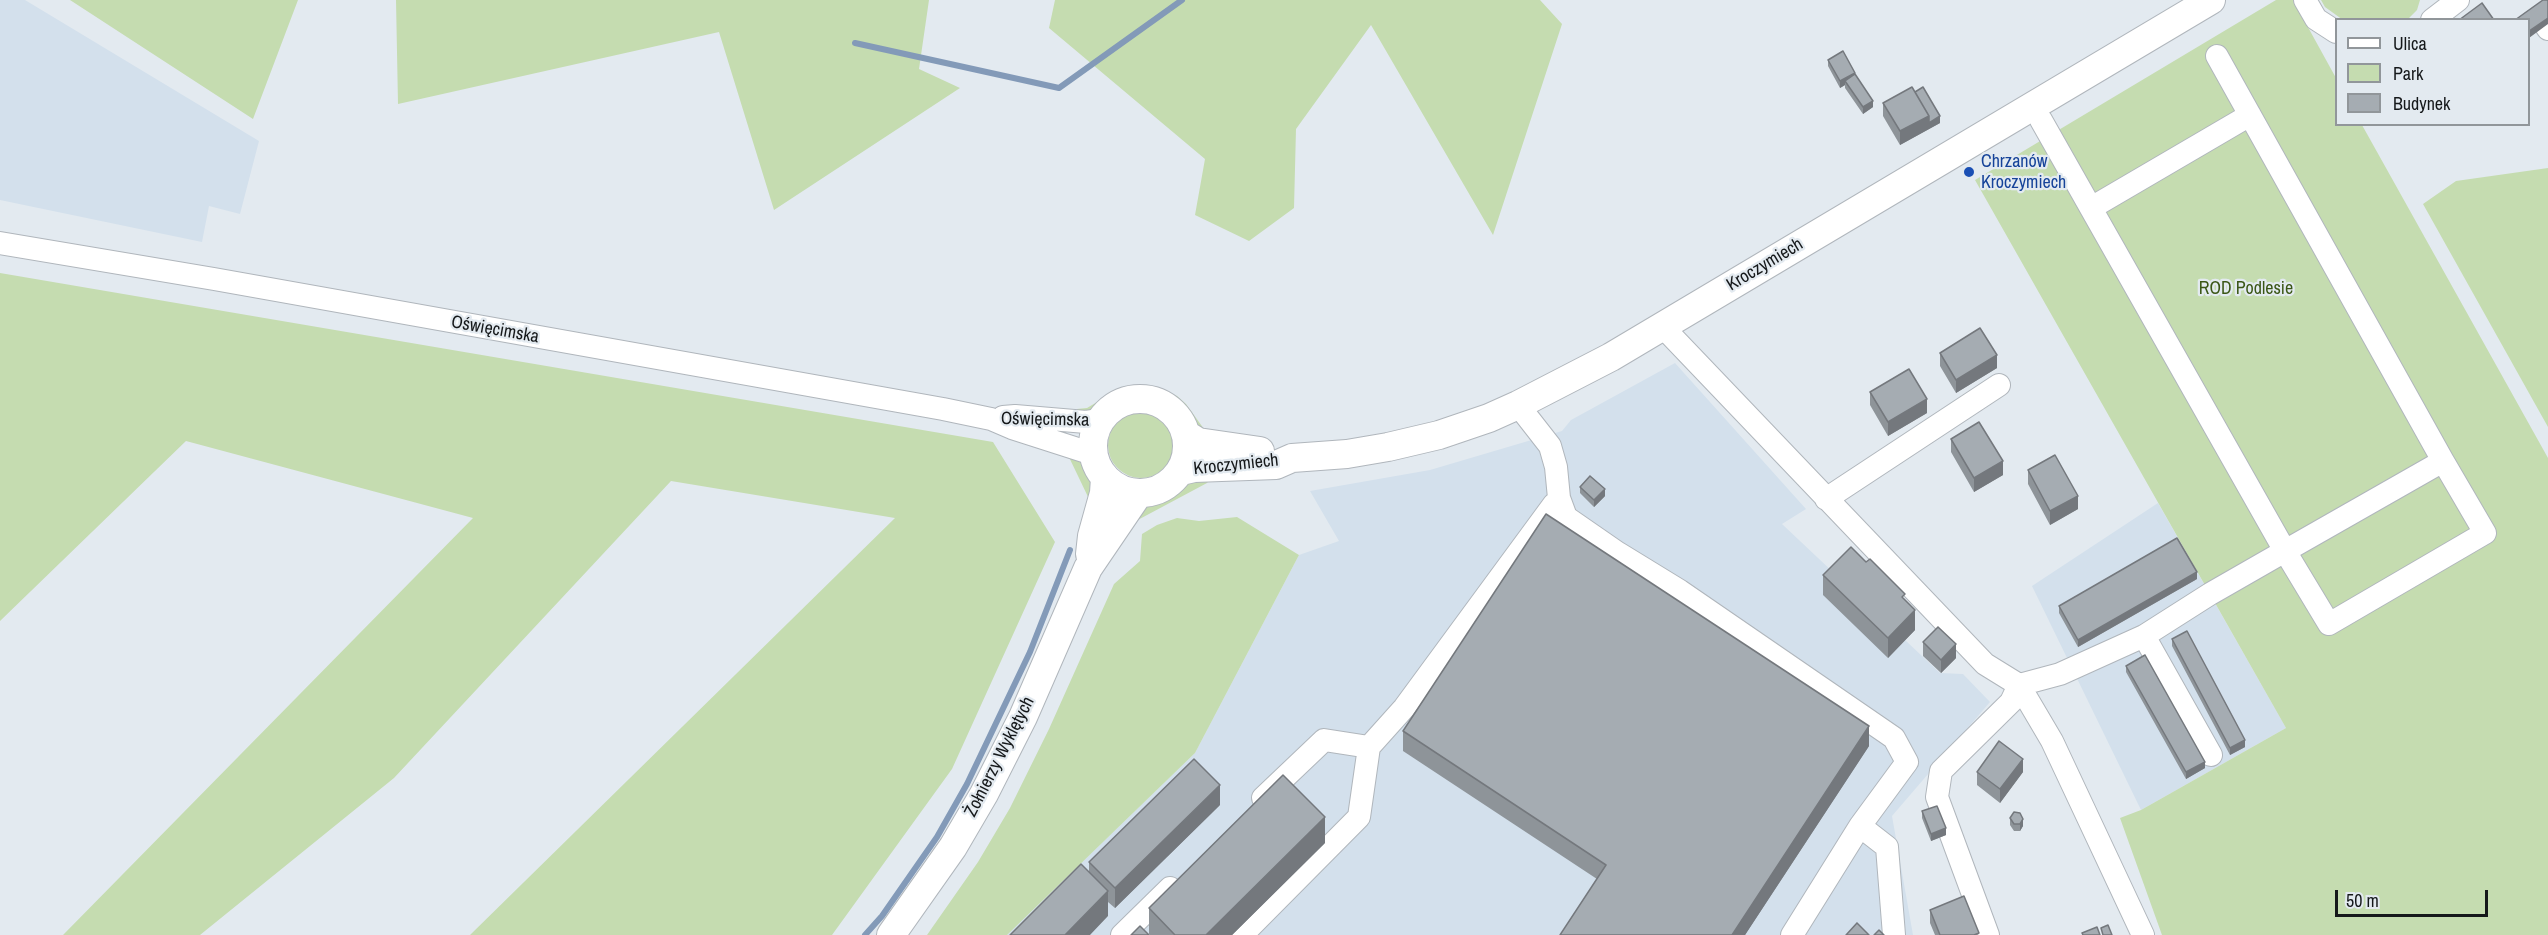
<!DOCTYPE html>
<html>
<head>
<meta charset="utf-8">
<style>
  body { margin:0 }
  #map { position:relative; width:2548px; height:935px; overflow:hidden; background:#e3eaf0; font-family:"Archivo Narrow",sans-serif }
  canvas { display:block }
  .legend { position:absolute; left:2335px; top:18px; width:195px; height:108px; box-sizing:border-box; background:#e3eaf0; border:2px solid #91969a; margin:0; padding:8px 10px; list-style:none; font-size:18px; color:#15181a }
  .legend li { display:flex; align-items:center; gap:12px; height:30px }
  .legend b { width:30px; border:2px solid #91969a }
  .scale { position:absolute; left:2335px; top:890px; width:153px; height:27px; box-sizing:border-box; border:3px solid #15181a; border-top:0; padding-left:8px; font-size:18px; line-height:21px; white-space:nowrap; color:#15181a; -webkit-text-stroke:4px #e3eaf0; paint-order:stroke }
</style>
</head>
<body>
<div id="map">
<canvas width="2548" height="935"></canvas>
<ul class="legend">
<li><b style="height:8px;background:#fff"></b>Ulica</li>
<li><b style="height:16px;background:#c5dcb0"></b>Park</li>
<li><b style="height:16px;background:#a5acb2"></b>Budynek</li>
</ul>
<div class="scale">50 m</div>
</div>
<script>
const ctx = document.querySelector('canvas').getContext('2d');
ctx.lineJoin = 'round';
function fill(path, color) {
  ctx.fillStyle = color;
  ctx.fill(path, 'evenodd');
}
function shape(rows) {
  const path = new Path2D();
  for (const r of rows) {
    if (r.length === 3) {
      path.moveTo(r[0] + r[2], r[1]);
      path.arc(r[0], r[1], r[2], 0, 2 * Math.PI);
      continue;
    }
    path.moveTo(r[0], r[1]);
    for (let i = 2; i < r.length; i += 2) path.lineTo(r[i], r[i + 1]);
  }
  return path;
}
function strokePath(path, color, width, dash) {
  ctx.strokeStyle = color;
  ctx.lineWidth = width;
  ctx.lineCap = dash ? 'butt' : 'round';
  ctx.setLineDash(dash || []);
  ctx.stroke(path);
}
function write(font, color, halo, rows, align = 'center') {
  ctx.font = font + ' "Archivo Narrow",sans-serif';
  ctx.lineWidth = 4.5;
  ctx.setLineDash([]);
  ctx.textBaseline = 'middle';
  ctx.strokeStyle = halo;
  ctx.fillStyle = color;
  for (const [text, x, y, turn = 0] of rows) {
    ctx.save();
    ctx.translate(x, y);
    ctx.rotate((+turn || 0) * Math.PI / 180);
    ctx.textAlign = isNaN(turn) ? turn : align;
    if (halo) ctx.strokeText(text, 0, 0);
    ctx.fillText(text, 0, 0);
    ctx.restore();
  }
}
const built = shape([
  [0,0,25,0,259,141,240,214,209,206,202,242,0,200],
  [1675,363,1806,509,1782,524,1940,673,1963,674,1990,702,1892,816,1913,935,1007,935,1195,753,1299,555,1339,541,1310,491,1430,470,1562,431,1571,420],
  [2158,503,2286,728,2141,810,2032,586]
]);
const green = shape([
  [70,0,298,0,253,119],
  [396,0,929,0,919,69,960,88,774,210,719,32,398,104],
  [1055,0,1540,0,1562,24,1493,235,1371,25,1296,129,1294,208,1249,241,1195,215,1205,159,1049,28],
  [2276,0,2293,0,2336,78,2336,124,2362,125,2548,458,2548,935,2162,935,2120,818,2141,810,2286,728,1975,180],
  [2321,0,2420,0,2417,10,2408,19,2343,20,2325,7],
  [2548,168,2548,427,2423,204,2456,181],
  [0,273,993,442,1055,542,952,769,832,935,470,935,895,518,671,481,394,778,200,935,63,935,473,518,186,441,0,621],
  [1133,386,1162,389,1177,396,1186,404,1204,429,1194,425,1187,413,1174,401,1157,392,1128,392,1096,409,1077,413,1077,409,1087,408,1119,389],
  [1141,445,33],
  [1067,453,1086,460,1094,474,1090,501],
  [1213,476,1207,483,1134,522,1151,500,1164,496,1185,482],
  [1237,517,1299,555,1195,753,1007,935,927,935,978,862,1010,808,1049,729,1114,584,1140,561,1142,534,1157,525,1177,518,1199,521]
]);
const stream = shape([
  [855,43,1059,88,1182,0],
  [865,935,882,916,937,837,967,784,1030,652,1070,550]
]);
const minor = shape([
  [2305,0,2316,19,2336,32],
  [2432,20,2458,0],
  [2546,26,2548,29],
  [2217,56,2443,461],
  [2091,208,2250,115],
  [0,243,214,279,943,409,991,419,1012,428,1093,454],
  [1662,326,1985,664,2019,685,2052,741,2143,935],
  [1518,405,1550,446,1556,467,1559,498,1566,517,1618,553,1680,591,1894,738,1907,762,1860,826,1792,935],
  [1003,417,1015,416,1086,422,1100,420],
  [1826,499,1999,385],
  [2144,636,2211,755],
  [2019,685,2060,674,2144,636,2210,594,2285,551,2443,461,2485,533,2329,624,2285,551,2041,120],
  [1263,798,1324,740,1369,747],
  [1860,826,1887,847,1894,935],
  [1122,935,1170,888],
  [1242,935,1359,817,1369,747,1404,708,1554,504],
  [1988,935,1937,797,1941,771,2011,702,2019,685]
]);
const major = shape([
  [1140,446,47],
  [1187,435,1198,442,1260,451],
  [1181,471,1194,468,1276,465,1292,458,1347,454,1388,447,1439,435,1489,418,1518,405,1611,357,2211,0],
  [1090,554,1092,536,1104,493,1105,478],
  [891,935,953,847,984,794,1023,717,1088,568,1139,493]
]);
const wall = shape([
  [1828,60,1855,75,1873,107,1863,114,1845,88,1845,85,1840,88,1828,66],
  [1915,92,1940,123,1900,145,1883,116,1883,103],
  [1940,353,1997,368,1956,393,1940,366],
  [1870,392,1927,413,1888,436,1870,405],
  [1951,439,2003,475,1974,492,1951,452],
  [2028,470,2078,509,2050,525,2028,484],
  [1580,487,1605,496,1594,507,1580,493],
  [1823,575,1915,630,1888,658,1823,595],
  [2197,579,2078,647,2059,613,2059,606],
  [2172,639,2245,747,2230,755,2172,646],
  [1923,642,1956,658,1941,673,1923,656],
  [2126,666,2205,768,2186,779,2126,672],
  [1403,731,1869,746,1745,935,1560,935,1597,879,1403,751],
  [1977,772,2023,772,2000,803,1977,785],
  [1220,805,1115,908,1108,902,1108,916,1089,872,1089,862],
  [1922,811,1946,835,1931,841,1922,818],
  [2010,818,2023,826,2020,831,2014,831,2010,825],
  [1325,843,1232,935,1150,935,1149,934,1149,908],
  [1930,910,1979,935,1935,935,1930,923]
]);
const shadedWall = shape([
  [2548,18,2548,24,2529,38,2529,31],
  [1855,73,1855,80,1845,81,1845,85,1840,88,1840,81],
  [1873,101,1873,107,1863,114,1863,107],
  [1929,116,1940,116,1940,123,1900,145,1900,131],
  [1997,355,1997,368,1956,393,1956,380],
  [1927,399,1927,413,1888,436,1888,422],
  [2003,461,2003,475,1974,492,1974,478],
  [1605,489,1605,496,1594,507,1594,500],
  [2078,496,2078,509,2050,525,2050,511],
  [2197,572,2197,579,2078,647,2078,640],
  [1915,610,1915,630,1888,658,1888,638],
  [1956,644,1956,658,1941,673,1941,660],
  [1869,726,1869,746,1745,935,1732,935],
  [2245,740,2245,747,2230,755,2230,748],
  [2023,759,2023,772,2000,803,2000,789],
  [2205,762,2205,768,2186,779,2186,772],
  [1220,785,1220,805,1115,908,1115,888],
  [1325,817,1325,843,1232,935,1206,935],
  [2023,819,2023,826,2020,831,2020,824],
  [1946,828,1946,835,1931,841,1931,834],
  [1108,891,1108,916,1090,935,1065,935]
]);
const building = shape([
  [2543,0,2548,0,2548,18,2529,31,2529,20,2515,20,2543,0],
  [2482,3,2494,20,2459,20,2482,3],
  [1843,51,1855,73,1840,81,1828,60,1843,51],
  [1855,74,1873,101,1863,107,1845,81,1855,74],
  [1912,87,1929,116,1900,131,1883,103,1912,87],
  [1923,87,1940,116,1929,123,1929,116,1915,92,1923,87],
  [1980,328,1997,355,1956,380,1940,353,1980,328],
  [1909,369,1927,399,1888,422,1870,392,1909,369],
  [1979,422,2003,461,1974,478,1951,439,1979,422],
  [2055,455,2078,496,2050,511,2028,470,2055,455],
  [1590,476,1605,489,1594,500,1580,487,1590,476],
  [1546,514,1869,726,1732,935,1560,935,1606,865,1403,731,1546,514],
  [2177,538,2197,572,2078,640,2059,606,2177,538],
  [1851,547,1866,562,1870,559,1905,594,1902,597,1915,610,1888,638,1823,575,1851,547],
  [1938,627,1956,644,1941,660,1923,642,1938,627],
  [2187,631,2245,740,2230,748,2172,639,2187,631],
  [2145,655,2205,762,2186,772,2126,666,2145,655],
  [1999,741,2023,759,2000,789,1977,772,1999,741],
  [1194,759,1220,785,1115,888,1089,862,1194,759],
  [1283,775,1325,817,1206,935,1175,935,1149,908,1283,775],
  [1937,806,1946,828,1931,834,1922,811,1937,806],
  [2014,812,2020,813,2023,819,2020,824,2014,824,2010,818,2014,812],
  [1081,864,1108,891,1065,935,1010,935,1081,864],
  [1964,896,1979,933,1974,935,1940,935,1930,910,1964,896],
  [1857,923,1869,935,1846,935,1857,923],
  [2108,925,2112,935,2103,935,2101,928,2108,925],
  [1140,926,1149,935,1131,935,1140,926],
  [2097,927,2100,935,2083,935,2082,933,2097,927],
  [1879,930,1884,935,1874,935,1879,930]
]);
const markers = [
  [1969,172,6,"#1a4fb4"]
];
const transitNames = [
  ["Chrzanów",1981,162],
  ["Kroczymiech",1981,183]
];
const streetNames = [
  ["Kroczymiech",1765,265,-31],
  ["Oświęcimska",495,330,10],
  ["Oświęcimska",1045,420,1],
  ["Kroczymiech",1236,465,-6],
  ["Żołnierzy Wyklętych",1000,757,-63]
];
const parkNames = [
  ["ROD Podlesie",2246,289]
];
fill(built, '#d3e0ec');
fill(green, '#c5dcb0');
strokePath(stream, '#839ab8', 6);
strokePath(minor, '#b0b6bc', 24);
strokePath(major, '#b0b6bc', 30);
strokePath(minor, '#fff', 22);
strokePath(major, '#fff', 28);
fill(wall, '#8e9499');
fill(shadedWall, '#74787d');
fill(building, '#a5acb2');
strokePath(building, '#74787d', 1.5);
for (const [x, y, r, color] of markers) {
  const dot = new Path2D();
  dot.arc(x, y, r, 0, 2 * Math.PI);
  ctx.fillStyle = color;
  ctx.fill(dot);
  strokePath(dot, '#e3eaf0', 2);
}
write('18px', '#164399', '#e3eaf0', transitNames, 'left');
write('18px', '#15181a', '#e3eaf0', streetNames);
write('18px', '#3b5716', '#e3eaf0', parkNames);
</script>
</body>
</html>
